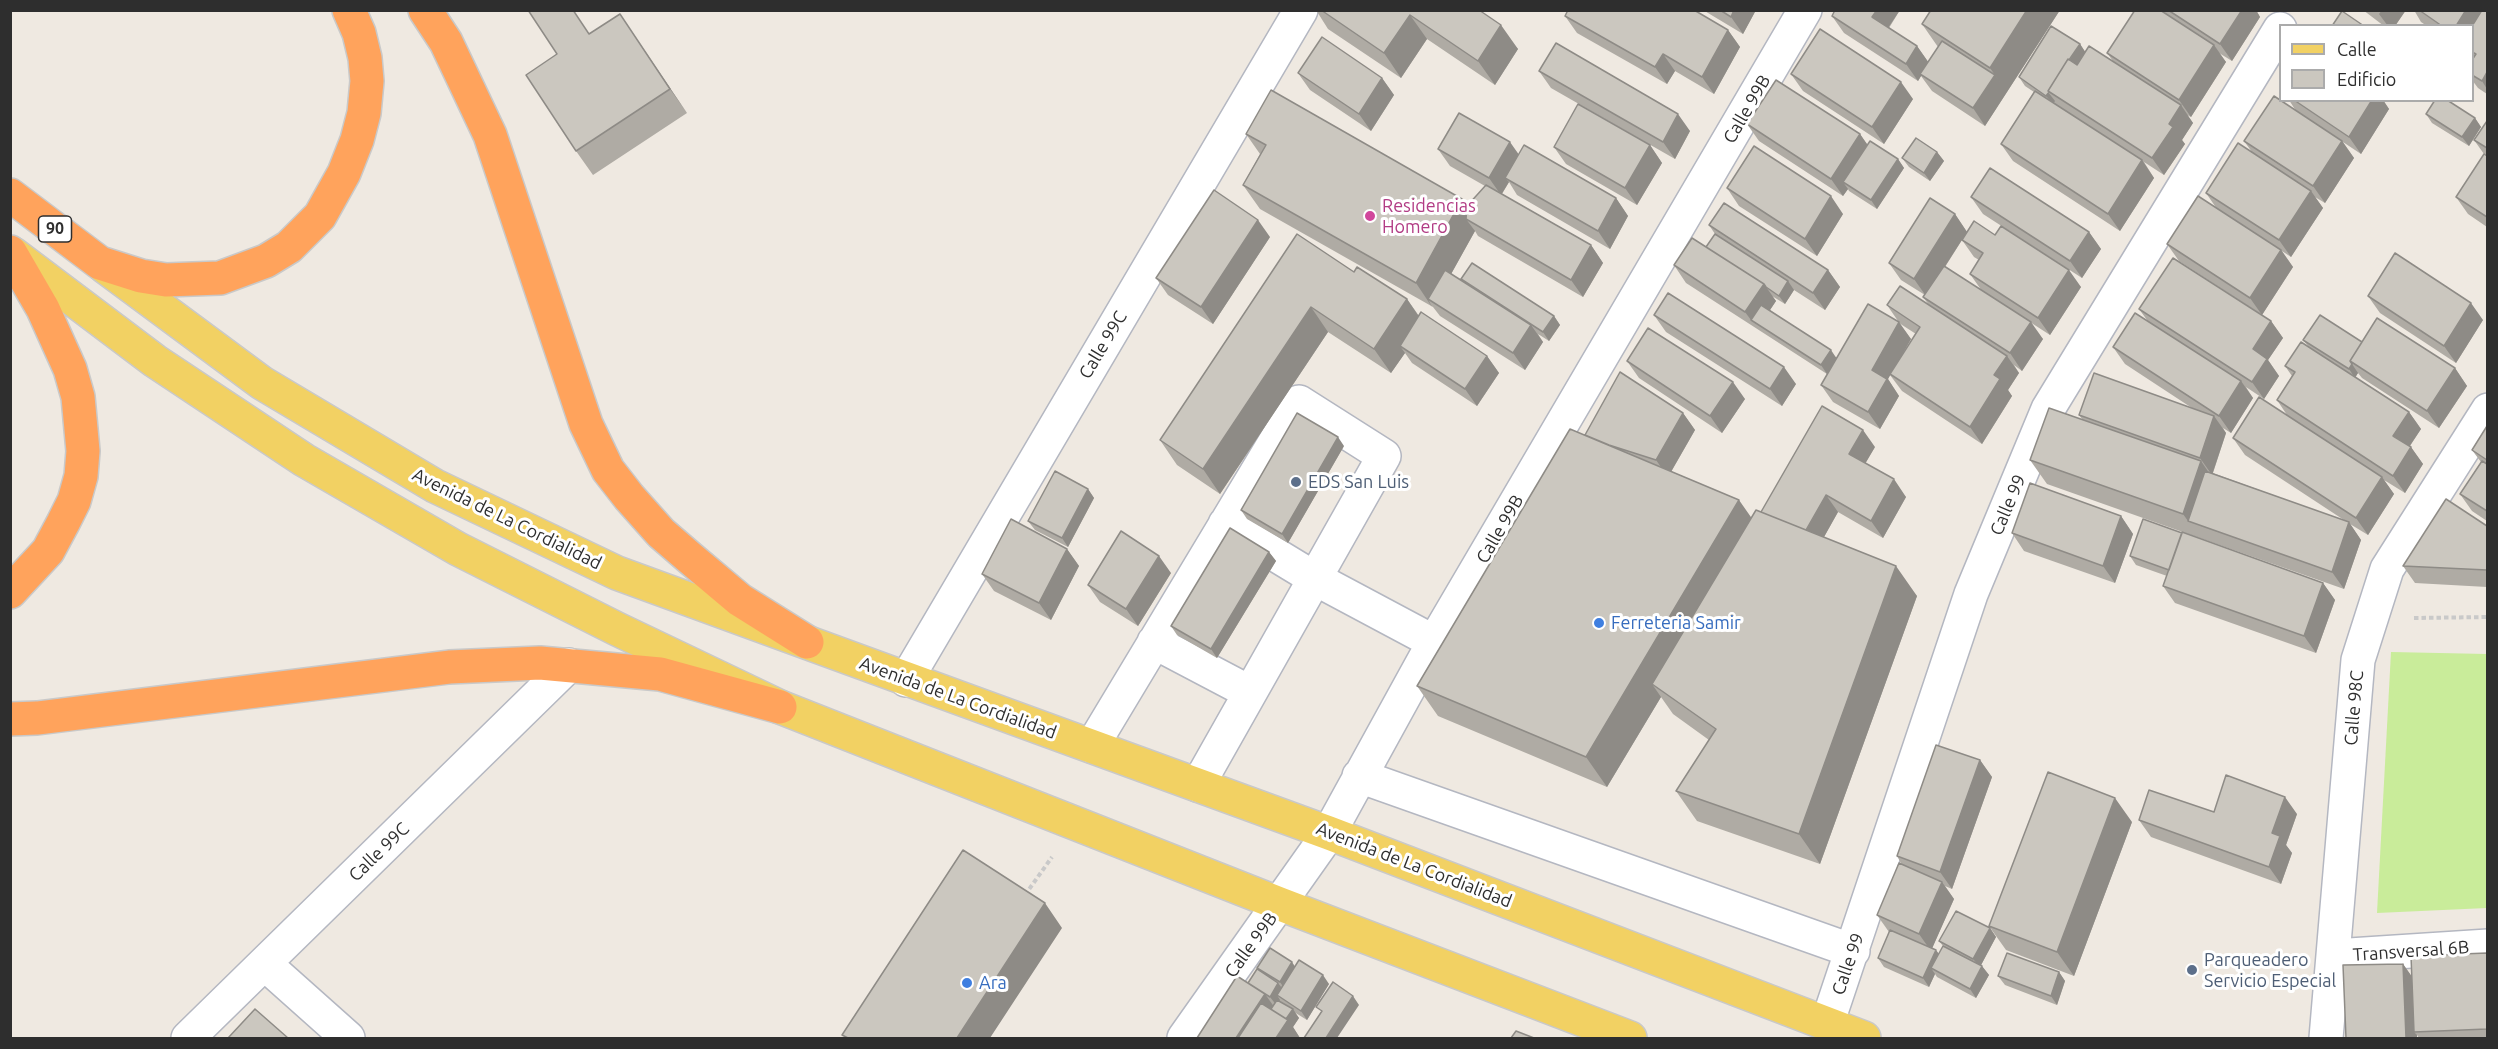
<!DOCTYPE html>
<html>
<head>
<meta charset="utf-8">
<style>
  body { margin:0 }
  #map { position:relative; width:2498px; height:1049px; overflow:hidden; background:#efe9e1; font-family:Ubuntu,sans-serif }
  canvas { display:block }
  .frame { position:absolute; inset:0; border:12px solid #2e2e2e; pointer-events:none }
  .legend { position:absolute; left:2279px; top:24px; width:195px; height:78px; box-sizing:border-box; background:#fff; border:2px solid #ababab; margin:0; padding:8px 10px; list-style:none; font-size:18px; color:#2e2e2e }
  .legend li { display:flex; align-items:center; gap:12px; height:30px }
  .legend b { width:30px; border:2px solid #ababab }
</style>
</head>
<body>
<div id="map">
<canvas width="2498" height="1049"></canvas>
<div class="frame"></div>
<ul class="legend">
<li><b style="height:8px;background:#f2d163"></b>Calle</li>
<li><b style="height:16px;background:#cbc7bf"></b>Edificio</li>
</ul>
</div>
<script>
const ctx = document.querySelector('canvas').getContext('2d');
ctx.lineJoin = 'round';
function fill(path, color) {
  ctx.fillStyle = color;
  ctx.fill(path, 'evenodd');
}
function shape(rows) {
  const path = new Path2D();
  for (const r of rows) {
    path.moveTo(r[0], r[1]);
    for (let i = 2; i < r.length; i += 2) path.lineTo(r[i], r[i + 1]);
  }
  return path;
}
function strokePath(path, color, width, dash) {
  ctx.strokeStyle = color;
  ctx.lineWidth = width;
  ctx.lineCap = dash ? 'butt' : 'round';
  ctx.setLineDash(dash || []);
  ctx.stroke(path);
}
function write(font, color, halo, rows, align = 'center') {
  ctx.font = font + ' Ubuntu,sans-serif';
  ctx.lineWidth = 6;
  ctx.setLineDash([]);
  ctx.textBaseline = 'middle';
  ctx.strokeStyle = halo;
  ctx.fillStyle = color;
  for (const [text, x, y, turn = 0] of rows) {
    ctx.save();
    ctx.translate(x, y);
    ctx.rotate((+turn || 0) * Math.PI / 180);
    ctx.textAlign = isNaN(turn) ? turn : align;
    if (halo) ctx.strokeText(text, 0, 0);
    ctx.fillText(text, 0, 0);
    ctx.restore();
  }
}
const pitch = shape([
  [2391,652,2487,654,2487,908,2377,913]
]);
const path = shape([
  [2414,618,2488,617],
  [1025,895,1052,857]
]);
const minor = shape([
  [1225,524,1314,578,1434,642],
  [1154,642,1249,692],
  [906,680,1301,10],
  [1092,746,1299,402,1384,456,1198,785],
  [1359,776,1853,951],
  [2334,956,2488,946],
  [265,964,348,1038],
  [1827,1024,1971,594,2048,409,2280,29],
  [188,1038,569,665],
  [1184,1038,1329,833,1434,642,1805,10],
  [2326,1038,2358,660,2387,569,2488,410]
]);
const major = shape([
  [13,254,155,361,304,460,458,549,617,629,780,707,1280,904,1630,1038],
  [104,266,262,383,435,486,617,573,1329,833,1864,1038]
]);
const highway = shape([
  [425,10,446,42,490,135,586,424,608,470,629,497,661,533,690,558,740,600,807,642],
  [10,195,100,263,141,276,166,280,220,278,266,261,289,247,320,216,344,173,357,140,364,113,367,81,365,58,359,33,349,10],
  [10,252,43,309,70,369,78,397,83,451,81,476,74,501,63,523,48,551,10,592],
  [10,719,37,718,449,667,540,663,660,674,780,707]
]);
const wall = shape([
  [1316,10,1479,10,1518,49,1495,85,1427,39,1401,78,1328,29],
  [1703,10,1756,10,1743,34],
  [1900,10,1889,28,1917,46,1928,62,1938,47,1922,24,1931,10,2060,10,1985,126,1932,91,1921,76,1918,81,1844,33,1832,16],
  [2163,10,2256,10,2260,17,2232,61,2219,53,2226,62,2191,117,2187,115,2193,123,2182,140,2185,144,2164,175,2144,162,2154,178,2120,231,2013,161,2001,144,2034,92,2025,86,2019,77,2080,44,2085,52,2113,61,2107,53,2166,14],
  [2363,10,2406,10,2395,26,2384,26],
  [2414,10,2487,10,2487,94,2478,88,2472,80,2472,26,2427,26,2421,22],
  [620,14,687,113,593,175,576,151,590,34],
  [1565,16,1728,30,1740,47,1714,94,1675,71,1667,84,1577,33],
  [1539,71,1690,131,1675,159,1551,88],
  [1298,73,1382,78,1394,95,1371,131,1310,90],
  [1791,74,1913,99,1884,144,1803,91],
  [2289,100,2383,100,2389,109,2361,154,2343,142,2354,158,2325,203,2315,197,2323,208,2291,257,2282,251,2293,267,2262,315,2179,261,2167,244,2217,209,2206,193,2252,152,2244,141,2296,111],
  [2426,114,2475,118,2481,127,2469,146,2432,123],
  [2487,121,2487,227,2468,214,2456,197,2484,154,2474,140],
  [1747,124,1860,134,1867,145,1898,159,1904,168,1877,209,1849,191,1848,189,1843,196,1759,141],
  [1246,134,1467,206,1485,186,1450,166,1438,149,1519,155,1616,198,1628,216,1610,249,1517,195,1509,182,1502,194,1591,245,1603,263,1583,297,1478,236,1475,231,1451,274,1463,281,1461,279,1554,316,1560,325,1549,341,1538,334,1543,342,1525,370,1440,316,1433,307,1260,209,1243,185,1260,154],
  [1650,145,1662,163,1637,205,1566,164,1554,147],
  [1937,152,1944,161,1930,181,1909,167,1902,158],
  [1727,188,1843,214,1817,256,1739,206],
  [1971,197,2089,232,2101,249,2082,278,1983,214],
  [1955,214,1967,232,1995,235,2081,287,2050,335,1982,291,1970,274,1979,260,1974,257,1962,240,1945,267,2043,339,2022,371,2014,365,2019,373,2008,390,2012,396,1982,444,1902,391,1890,375,1888,379,1899,396,1880,429,1833,402,1821,385,1827,374,1686,283,1674,265,1706,247,1715,234,1709,225,1828,270,1840,287,1825,310,1794,290,1785,304,1772,296,1776,301,1770,310,1837,358,1898,321,1887,305,1929,305,1923,297,1925,295,1901,280,1889,263],
  [1899,323,1916,334,1900,359,1911,339],
  [1297,234,1354,272,1407,299,1419,316,1487,356,1499,373,1477,406,1412,363,1405,353,1391,373,1328,332,1220,494,1177,465,1160,440],
  [1270,237,1213,324,1168,295,1156,278],
  [2368,296,2483,320,2456,363,2380,313],
  [2139,309,2271,321,2283,338,2268,360,2279,376,2264,399,2246,387,2253,398,2231,433,2223,428,2226,433,2213,473,2347,522,2245,455,2233,438,2287,415,2277,400,2292,376,2285,366,2308,346,2303,340,2362,342,2455,368,2467,386,2439,428,2362,378,2358,373,2355,377,2409,412,2421,429,2410,446,2423,464,2405,493,2384,480,2394,494,2368,535,2350,524,2361,540,2344,589,2047,484,2030,460,2082,419,2079,415,2192,408,2125,364,2113,347,2147,320],
  [1654,315,1796,384,1782,406,1666,332],
  [1627,361,1745,399,1722,433,1639,378],
  [1683,413,1695,430,1671,472,1751,518,1875,447,1865,463,1906,497,1883,538,1838,512,1824,537,1917,596,1820,864,1697,821,1676,791,1709,740,1673,714,1661,697,1607,787,1438,716,1417,686,1585,435],
  [2487,426,2487,521,2472,511,2460,494,2481,462,2472,450],
  [1344,446,1288,543,1247,519,1241,510],
  [1088,489,1094,498,1068,547,1035,530,1028,521],
  [2121,516,2133,534,2115,583,2024,551,2012,533],
  [2487,526,2487,587,2415,583,2403,566],
  [1067,549,1079,566,1051,620,994,591,982,574],
  [1269,552,1276,561,1217,658,1177,635,1171,626],
  [2130,556,2323,583,2335,600,2316,653,2175,603,2163,586,2167,576,2136,565],
  [1171,573,1138,626,1100,602,1088,585],
  [1980,760,1992,777,1952,889,1945,886,1954,899,1932,948,1939,954,1943,946,1939,941,1990,928,1996,937,1981,965,1989,975,1976,998,1937,977,1935,974,1929,987,1884,967,1878,958,1889,932,1877,915,1902,865,1897,856],
  [2214,812,2297,814,2286,845,2292,853,2281,884,2151,837,2139,820],
  [2132,822,2074,976,2006,950,1989,926],
  [2487,953,2487,1038,2419,1038,2417,1035,2346,1038,2403,964,2412,977],
  [1295,966,1329,984,1307,1020,1294,1012,1299,1018,1293,1027,1300,1038,1248,983,1260,971,1257,968],
  [2059,972,2065,981,2057,1005,2005,985,1998,976]
]);
const shadedWall = shape([
  [1734,10,1756,10,1743,34,1731,17],
  [1877,10,1900,10,1884,34,1872,17],
  [2027,10,2060,10,2007,92,1990,68],
  [2242,10,2256,10,2260,17,2232,61,2220,44],
  [2382,10,2406,10,2395,26,2388,26,2379,14],
  [2466,10,2487,10,2472,26,2456,26],
  [620,14,636,38,687,113,670,89],
  [1410,15,1427,39,1401,78,1384,53],
  [1501,25,1518,49,1495,85,1478,61],
  [1728,30,1740,47,1714,94,1702,77],
  [2080,44,2086,53,2057,97,2049,92],
  [2214,45,2226,62,2191,117,2179,100],
  [1917,46,1929,63,1918,81,1906,64],
  [1663,54,1675,71,1667,84,1655,67],
  [2487,72,2487,89,2482,81],
  [1995,75,2007,92,1985,126,1973,108],
  [1382,78,1394,95,1371,131,1359,114],
  [1901,82,1913,99,1884,144,1872,127],
  [2048,92,2055,101,2053,104,2046,96],
  [2372,100,2383,100,2389,109,2361,154,2349,137],
  [2181,105,2193,123,2182,140,2185,144,2164,175,2152,158,2169,124],
  [1678,114,1690,131,1675,159,1663,142],
  [2475,118,2481,127,2469,146,2462,137],
  [1860,134,1872,151,1843,182,1848,189,1843,196,1831,179],
  [2342,141,2354,158,2325,203,2313,186],
  [1510,142,1522,159,1505,178,1509,182,1501,195,1489,178],
  [1650,145,1662,163,1637,205,1625,188],
  [1937,152,1944,161,1930,181,1924,173],
  [1898,159,1904,168,1877,209,1871,200],
  [2142,160,2154,178,2120,231,2108,214],
  [2311,191,2323,208,2291,257,2279,240],
  [1831,196,1843,214,1817,256,1805,239],
  [1616,198,1628,216,1610,249,1598,231],
  [1462,199,1479,223,1466,219,1475,231,1435,303,1428,299,1432,307,1416,283],
  [1955,214,1967,232,1926,296,1914,279],
  [1258,220,1270,237,1213,324,1201,307],
  [2089,232,2101,249,2082,278,2070,261],
  [1591,245,1603,263,1583,297,1571,280],
  [2281,250,2293,267,2262,315,2250,298],
  [1828,270,1840,287,1825,310,1813,293],
  [2069,270,2081,287,2050,335,2038,318],
  [1788,281,1794,290,1785,304,1779,296],
  [1764,284,1776,301,1760,325,1751,320,1745,312],
  [1407,299,1424,324,1400,346,1405,353,1391,373,1374,349],
  [2471,303,2483,320,2456,363,2444,346],
  [1311,307,1328,332,1220,494,1203,469],
  [1554,316,1560,325,1549,341,1543,332],
  [2271,321,2283,338,2268,360,2279,376,2264,399,2252,382,2253,349],
  [1899,322,1911,339,1888,379,1899,396,1880,429,1868,412,1872,370],
  [2031,322,2043,339,2022,371,2010,353],
  [1531,325,1543,342,1525,370,1513,353],
  [1831,350,1837,359,1827,374,1821,365],
  [1487,356,1499,373,1477,406,1465,389],
  [2007,356,2019,373,2008,390,2012,396,1982,444,1970,427,1994,375],
  [2352,364,2358,373,2355,378,2349,369],
  [1784,367,1796,384,1782,406,1770,389],
  [2455,368,2467,386,2439,428,2427,411],
  [2241,381,2253,398,2231,433,2219,416],
  [1733,382,1745,399,1722,433,1710,416],
  [2409,412,2421,429,2405,453,2393,436],
  [1683,413,1695,430,1668,477,1656,460],
  [2214,416,2226,433,2212,475,2200,458],
  [1863,430,1875,447,1861,471,1849,454],
  [1338,437,1344,446,1288,543,1282,534],
  [2411,447,2423,464,2405,493,2393,476],
  [2201,461,2218,486,2188,521,2183,514],
  [2382,477,2394,494,2368,535,2356,518],
  [1894,479,1906,497,1883,538,1871,521],
  [1088,489,1094,498,1068,547,1062,538],
  [1826,495,1838,512,1815,553,1803,536],
  [1739,500,1760,530,1652,684,1661,697,1607,787,1586,757],
  [2121,516,2133,534,2115,583,2103,566],
  [2349,522,2361,540,2344,589,2332,572],
  [1067,549,1079,566,1051,620,1039,603],
  [1269,552,1276,561,1217,658,1211,649],
  [1159,556,1171,573,1138,626,1126,609],
  [1896,566,1917,596,1820,864,1799,834],
  [2323,583,2335,600,2316,653,2304,636],
  [1980,760,1992,777,1952,889,1940,872],
  [2285,797,2297,814,2286,845,2292,853,2281,884,2269,867,2272,833],
  [2115,798,2132,822,2074,976,2057,952],
  [1942,882,1954,899,1931,951,1919,934],
  [1045,903,1062,928,990,1038,957,1038],
  [1990,928,1996,937,1980,967,1973,959],
  [1936,950,1942,958,1931,968,1935,974,1929,987,1923,978],
  [1292,962,1298,971,1286,991,1280,982],
  [2403,964,2415,981,2414,1032,2417,1035,2417,1038,2406,1038],
  [1982,966,1989,975,1976,998,1970,989],
  [2059,972,2065,981,2057,1005,2051,996],
  [1323,975,1329,984,1307,1020,1301,1011],
  [1278,983,1285,992,1277,995,1280,1000,1277,1006,1270,997],
  [1265,994,1277,1011,1259,1038,1236,1038],
  [1353,996,1359,1005,1337,1038,1326,1038],
  [1293,1009,1299,1018,1293,1027,1300,1038,1276,1038,1286,1019]
]);
const building = shape([
  [528,10,573,10,589,34,620,14,670,89,576,151,526,75,557,54,528,10],
  [1321,10,1479,10,1501,25,1478,61,1410,15,1384,53,1321,10],
  [1568,10,1694,10,1728,30,1702,77,1663,54,1655,67,1565,16,1568,10],
  [1720,10,1734,10,1731,17,1720,10],
  [1835,10,1877,10,1872,17,1917,46,1906,64,1832,16,1835,10],
  [1931,10,2027,10,1990,68,1922,24,1931,10],
  [2135,10,2160,10,2214,45,2179,100,2107,53,2135,10],
  [2168,10,2242,10,2220,44,2168,10],
  [2419,10,2466,10,2456,26,2442,26,2419,10],
  [2482,10,2487,10,2487,72,2482,81,2472,75,2472,60,2476,54,2472,52,2472,26,2482,10],
  [2342,11,2364,26,2332,26,2342,11],
  [2051,26,2080,44,2069,60,2068,59,2048,91,2049,92,2046,96,2019,77,2051,26],
  [1820,29,1901,82,1872,127,1791,74,1820,29],
  [1322,37,1382,78,1359,114,1298,73,1322,37],
  [1942,41,1995,75,1973,108,1920,74,1942,41],
  [1556,43,1678,114,1663,142,1539,71,1556,43],
  [2089,46,2181,105,2169,124,2173,127,2152,158,2048,91,2068,59,2077,65,2089,46],
  [1776,80,1860,134,1831,179,1747,124,1776,80],
  [1271,90,1462,199,1416,283,1243,185,1266,145,1246,134,1271,90],
  [2035,91,2142,160,2108,214,2001,144,2035,91],
  [2274,96,2342,141,2313,186,2244,141,2274,96],
  [2294,100,2372,100,2349,137,2294,100],
  [2435,100,2447,100,2475,118,2462,137,2426,114,2435,100],
  [1578,104,1650,145,1625,188,1554,147,1578,104],
  [1459,113,1510,142,1489,178,1438,149,1459,113],
  [2487,121,2487,148,2474,140,2487,121],
  [1916,138,1937,152,1924,173,1902,158,1916,138],
  [1870,141,1898,159,1871,200,1843,182,1870,141],
  [2238,143,2311,191,2279,240,2206,193,2238,143],
  [1524,145,1616,198,1598,231,1505,178,1524,145],
  [1754,146,1831,196,1805,239,1727,188,1754,146],
  [2484,154,2487,156,2487,217,2456,197,2484,154],
  [1990,168,2089,232,2070,261,1971,197,1990,168],
  [1486,185,1591,245,1571,280,1466,219,1467,206,1486,185],
  [1214,190,1258,220,1201,307,1156,278,1214,190],
  [2198,196,2281,250,2250,298,2167,244,2198,196],
  [1930,198,1955,214,1914,279,1889,263,1930,198],
  [1724,203,1828,270,1813,293,1709,225,1724,203],
  [1974,221,1995,235,2001,226,2069,270,2038,318,1970,274,1983,253,1962,240,1974,221],
  [1297,234,1354,272,1357,267,1407,299,1374,349,1311,307,1203,469,1160,440,1297,234],
  [1715,234,1788,281,1779,296,1766,287,1764,284,1706,247,1715,234],
  [1692,238,1764,284,1745,312,1674,265,1692,238],
  [2395,253,2471,303,2444,346,2368,296,2395,253],
  [2173,258,2271,321,2253,349,2267,359,2252,382,2139,309,2173,258],
  [1472,263,1554,316,1543,332,1461,279,1472,263],
  [1944,266,2031,322,2010,353,1923,297,1944,266],
  [1445,270,1531,325,1513,353,1428,299,1445,270],
  [1900,286,2007,356,1994,375,2000,379,1970,427,1890,374,1920,327,1887,305,1900,286],
  [1668,293,1784,367,1770,389,1654,315,1668,293],
  [1868,304,1899,322,1872,370,1887,379,1868,412,1821,385,1868,304],
  [1761,305,1831,350,1821,365,1751,320,1761,305],
  [1421,312,1487,356,1465,389,1400,346,1421,312],
  [2135,313,2241,381,2219,416,2113,347,2135,313],
  [2320,315,2362,342,2350,361,2352,364,2349,369,2303,340,2320,315],
  [2377,318,2455,368,2427,411,2350,361,2377,318],
  [1648,328,1733,382,1710,416,1627,361,1648,328],
  [2301,342,2409,412,2393,436,2411,447,2393,476,2277,400,2295,372,2285,366,2301,342],
  [1620,372,1683,413,1656,460,1609,445,1585,435,1620,372],
  [2094,373,2214,416,2200,458,2079,415,2094,373],
  [2259,397,2382,477,2356,518,2233,438,2259,397],
  [1822,406,1863,430,1849,454,1894,479,1871,521,1826,495,1806,530,1761,512,1822,406],
  [2049,408,2201,461,2183,514,2030,460,2049,408],
  [1297,413,1338,437,1282,534,1241,510,1297,413],
  [2487,426,2487,460,2472,450,2487,426],
  [1570,429,1739,500,1586,757,1417,686,1570,429],
  [2482,461,2487,464,2487,511,2460,494,2482,461],
  [1055,471,1088,489,1062,538,1028,521,1055,471],
  [2205,471,2349,522,2332,572,2188,521,2205,471],
  [2030,483,2121,516,2103,566,2012,533,2030,483],
  [2446,499,2487,526,2487,570,2403,566,2446,499],
  [1756,510,1896,566,1799,834,1676,791,1716,729,1652,684,1756,510],
  [1011,519,1067,549,1039,603,982,574,1011,519],
  [2143,519,2182,533,2169,570,2130,556,2143,519],
  [1230,528,1269,552,1211,649,1171,626,1230,528],
  [1121,531,1159,556,1126,609,1088,585,1121,531],
  [2182,532,2323,583,2304,636,2163,586,2182,532],
  [1936,745,1980,760,1940,872,1897,856,1936,745],
  [2048,772,2115,798,2057,952,1989,926,2048,772],
  [2226,775,2285,797,2272,833,2280,836,2269,867,2139,820,2149,790,2214,812,2226,775],
  [963,850,1045,903,957,1038,848,1038,842,1035,963,850],
  [1899,863,1942,882,1919,934,1877,915,1899,863],
  [1956,911,1990,928,1973,959,1939,941,1956,911],
  [1890,930,1936,950,1923,978,1878,958,1890,930],
  [1943,946,1982,966,1970,989,1931,968,1943,946],
  [1270,948,1292,962,1280,982,1257,968,1270,948],
  [2007,953,2059,972,2051,996,1998,976,2007,953],
  [2487,953,2487,1029,2414,1032,2411,956,2487,953],
  [1299,960,1323,975,1301,1011,1277,995,1299,960],
  [2403,964,2406,1038,2346,1038,2343,965,2403,964],
  [1257,969,1278,983,1270,997,1248,983,1257,969],
  [1237,976,1265,994,1236,1038,1197,1038,1237,976],
  [1333,982,1353,996,1326,1038,1304,1038,1322,1011,1316,1007,1333,982],
  [1277,1000,1293,1009,1286,1019,1271,1009,1277,1000],
  [1261,1003,1288,1020,1276,1038,1238,1038,1261,1003],
  [255,1009,288,1038,228,1038,255,1009],
  [1516,1031,1534,1038,1511,1038,1516,1031]
]);
const markers = [
  [1370,216,6,"#d1479c"],
  [1296,482,6,"#5c6f8a"],
  [1599,623,6,"#3f7fe0"],
  [2192,970,6,"#5c6f8a"],
  [967,983,6,"#3f7fe0"]
];
const shields = [
  [55,229,33]
];
const shieldNames = [
  ["90",55,229]
];
const streetNames = [
  ["Calle 99B",1747,109,-60],
  ["Calle 99C",1103,345,-59],
  ["Calle 99",2008,505,-67],
  ["Avenida de La Cordialidad",507,519,26],
  ["Calle 99B",1500,529,-60],
  ["Avenida de La Cordialidad",958,698,20],
  ["Calle 98C",2354,708,-85],
  ["Calle 99C",379,852,-44],
  ["Avenida de La Cordialidad",1414,865,21],
  ["Calle 99B",1251,945,-54],
  ["Transversal 6B",2411,951,-4],
  ["Calle 99",1848,964,-71]
];
const hotelNames = [
  ["Residencias",1382,206],
  ["Homero",1382,227]
];
const serviceNames = [
  ["EDS San Luis",1308,482],
  ["Parqueadero",2204,960],
  ["Servicio Especial",2204,981]
];
const shopNames = [
  ["Ferreteria Samir",1611,623],
  ["Ara",979,983]
];
fill(pitch, '#c9ec9a');
strokePath(minor, '#b4b7c1', 36);
strokePath(major, '#c9c9c9', 36);
strokePath(highway, '#c9c9c9', 36);
strokePath(path, '#c9c9c9', 4, [4.5, 3]);
strokePath(minor, '#fff', 33);
strokePath(major, '#f2d163', 33);
strokePath(highway, '#ffa35c', 33);
fill(wall, '#afaba4');
fill(shadedWall, '#8e8b86');
fill(building, '#cbc7bf');
strokePath(building, '#8e8b86', 1.5);
for (const [x, y, r, color] of markers) {
  const dot = new Path2D();
  dot.arc(x, y, r, 0, 2 * Math.PI);
  ctx.fillStyle = color;
  ctx.fill(dot);
  strokePath(dot, '#fff', 2);
}
for (const [x, y, w] of shields) {
  const box = new Path2D();
  box.roundRect(x - w / 2, y - 13, w, 26, 4.5);
  ctx.fillStyle = '#fff';
  ctx.fill(box);
  strokePath(box, '#2e2e2e', 1.5);
}
write('bold 16px', '#2e2e2e', null, shieldNames);
write('18px', '#2e2e2e', '#fff', streetNames);
write('18px', '#b23c85', '#fff', hotelNames, 'left');
write('18px', '#4e5e75', '#fff', serviceNames, 'left');
write('18px', '#366cbe', '#fff', shopNames, 'left');
</script>
</body>
</html>
